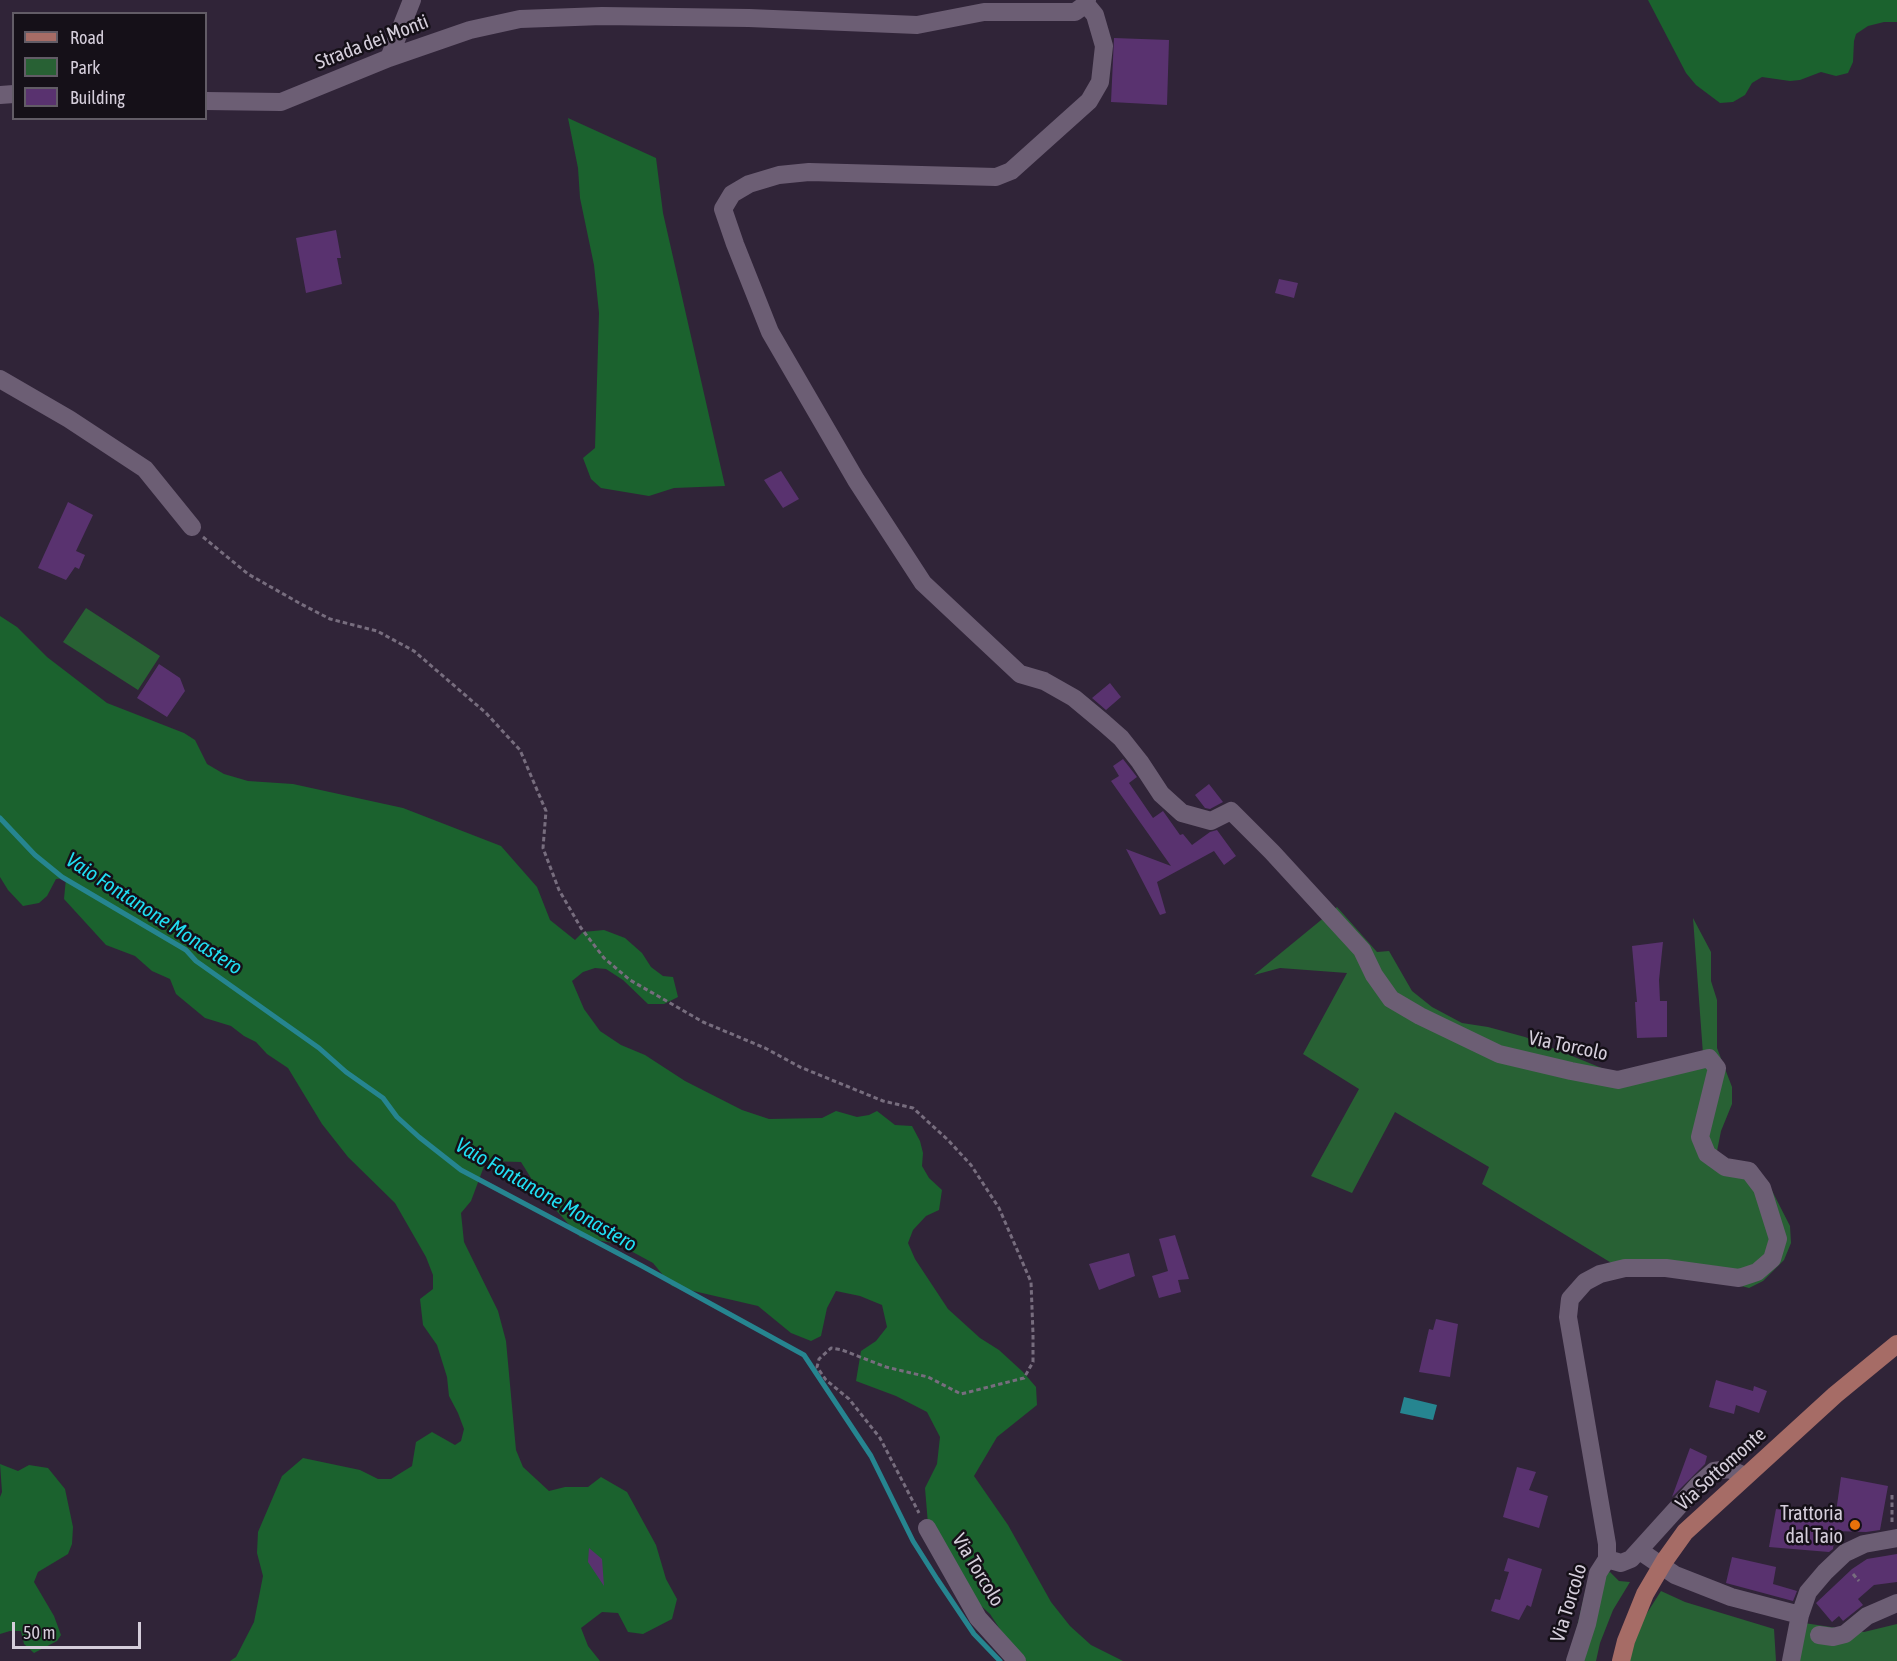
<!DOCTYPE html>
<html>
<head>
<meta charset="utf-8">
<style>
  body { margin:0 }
  #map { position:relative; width:1897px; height:1661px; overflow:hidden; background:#302438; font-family:"Asap Condensed",sans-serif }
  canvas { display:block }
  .legend { position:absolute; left:12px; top:12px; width:195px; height:108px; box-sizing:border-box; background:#151018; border:2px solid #625c66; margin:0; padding:8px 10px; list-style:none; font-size:18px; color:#d5cedb }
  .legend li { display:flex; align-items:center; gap:12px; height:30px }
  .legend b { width:30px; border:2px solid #625c66 }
  .scale { position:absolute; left:12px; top:1622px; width:129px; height:27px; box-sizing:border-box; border:3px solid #d5cedb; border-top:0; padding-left:8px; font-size:18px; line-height:21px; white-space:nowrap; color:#d5cedb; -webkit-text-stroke:4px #151018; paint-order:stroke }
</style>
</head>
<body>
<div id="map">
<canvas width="1897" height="1661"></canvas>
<ul class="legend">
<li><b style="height:8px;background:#a66c66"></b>Road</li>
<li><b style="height:16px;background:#286134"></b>Park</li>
<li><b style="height:16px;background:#59326f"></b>Building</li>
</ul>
<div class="scale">50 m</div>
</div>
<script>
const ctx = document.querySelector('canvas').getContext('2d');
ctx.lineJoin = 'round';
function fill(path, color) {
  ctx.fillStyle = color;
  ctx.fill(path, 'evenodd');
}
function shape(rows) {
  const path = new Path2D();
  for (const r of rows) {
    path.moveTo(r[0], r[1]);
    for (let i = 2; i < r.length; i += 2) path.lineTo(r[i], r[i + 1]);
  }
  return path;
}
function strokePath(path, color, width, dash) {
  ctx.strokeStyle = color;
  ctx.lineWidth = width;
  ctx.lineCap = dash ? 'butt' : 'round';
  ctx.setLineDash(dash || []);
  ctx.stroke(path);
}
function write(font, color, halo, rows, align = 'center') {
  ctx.font = font + ' "Asap Condensed",sans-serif';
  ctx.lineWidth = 5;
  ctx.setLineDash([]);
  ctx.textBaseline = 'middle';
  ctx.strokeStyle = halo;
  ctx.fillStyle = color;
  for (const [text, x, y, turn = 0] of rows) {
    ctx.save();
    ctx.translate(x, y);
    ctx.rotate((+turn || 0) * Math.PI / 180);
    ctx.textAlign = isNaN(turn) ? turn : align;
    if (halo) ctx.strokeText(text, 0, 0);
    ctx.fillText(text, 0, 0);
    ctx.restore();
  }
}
const green = shape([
  [86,608,160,656,138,690,63,642],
  [1337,907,1377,952,1389,951,1412,991,1432,1007,1462,1023,1488,1027,1525,1037,1614,1073,1703,1054,1693,918,1711,952,1711,981,1717,1000,1717,1048,1732,1087,1732,1104,1721,1131,1717,1151,1722,1160,1766,1179,1790,1226,1791,1243,1784,1260,1763,1281,1749,1288,1710,1278,1618,1267,1482,1184,1489,1167,1395,1112,1352,1193,1311,1176,1359,1089,1303,1054,1347,973,1280,968,1254,975],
  [1610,1572,1619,1581,1630,1582,1613,1610,1600,1643,1596,1661,1569,1661,1587,1584],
  [1661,1591,1685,1602,1774,1629,1776,1661,1627,1661,1640,1624],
  [1804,1623,1864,1632,1897,1624,1897,1661,1797,1661]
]);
const forest = shape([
  [1648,0,1897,0,1897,22,1884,22,1868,26,1856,34,1854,41,1853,62,1848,73,1836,76,1821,72,1800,80,1790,81,1762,77,1752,83,1745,95,1733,102,1720,103,1696,85,1686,73],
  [568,118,656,158,663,213,725,486,674,488,649,496,601,488,591,479,583,458,595,448,599,313,594,265,580,198,578,168],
  [0,616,17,627,47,657,107,703,184,733,195,740,207,764,224,774,248,781,293,784,403,808,501,846,537,887,550,920,575,940,583,932,604,930,625,938,642,953,651,967,663,976,673,977,678,997,664,1004,648,1004,623,980,606,969,595,968,583,972,572,981,584,1009,600,1031,621,1045,645,1055,685,1081,742,1110,769,1119,822,1118,836,1111,857,1117,869,1115,877,1111,895,1125,912,1126,920,1141,923,1153,922,1166,929,1178,942,1190,939,1210,926,1216,913,1230,908,1243,915,1259,948,1309,980,1338,999,1350,1023,1372,1036,1387,1037,1405,997,1437,974,1476,1008,1525,1051,1602,1070,1626,1091,1645,1123,1661,1021,1661,990,1614,968,1594,928,1524,925,1488,937,1464,940,1437,927,1412,896,1396,856,1381,861,1351,876,1341,887,1327,882,1305,860,1296,836,1291,827,1308,821,1336,811,1341,791,1333,758,1306,672,1286,653,1263,618,1244,580,1237,539,1191,521,1162,486,1161,471,1201,461,1213,464,1242,498,1311,506,1341,516,1450,523,1467,549,1491,565,1487,588,1487,601,1477,627,1492,656,1545,666,1579,677,1599,672,1619,643,1634,628,1632,618,1613,602,1612,581,1628,588,1646,600,1661,230,1661,236,1657,254,1622,263,1576,257,1553,258,1532,282,1476,303,1458,360,1470,378,1479,391,1479,412,1466,416,1442,432,1432,455,1445,461,1441,464,1429,458,1413,449,1396,447,1377,437,1345,423,1325,420,1299,433,1289,433,1275,426,1257,395,1203,348,1157,322,1124,288,1068,267,1054,256,1042,244,1036,231,1026,205,1018,176,994,170,979,152,971,135,956,106,945,64,899,66,878,56,879,47,896,39,903,23,906,8,890,0,877],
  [0,1464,18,1471,29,1465,48,1468,65,1489,73,1527,72,1544,68,1554,38,1572,34,1582,54,1616,61,1635,57,1641,34,1653,24,1644,21,1631,10,1631,0,1634,0,1497,2,1492]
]);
const water = shape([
  [1404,1397,1437,1405,1433,1420,1400,1413]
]);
const stream = shape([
  [0,818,35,855,62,877,186,950,196,961,319,1048,346,1072,383,1098,397,1117,419,1137,461,1170,642,1266,804,1355,871,1456,913,1541,937,1579,974,1634,1000,1661]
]);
const building = shape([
  [1114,38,1169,40,1167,105,1111,102],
  [336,230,341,258,337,258,342,284,306,293,296,238],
  [1279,279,1298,283,1294,298,1275,293],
  [781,471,799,499,783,508,764,480],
  [68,502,93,515,76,551,85,555,79,569,75,567,66,580,38,568],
  [159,664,180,678,185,691,167,717,137,698],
  [1110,683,1121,697,1106,710,1092,698],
  [1123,759,1137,777,1129,783,1153,818,1163,811,1180,835,1183,834,1192,845,1210,832,1217,830,1236,856,1224,865,1214,851,1157,882,1166,913,1160,915,1126,849,1171,866,1111,781,1119,776,1113,766],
  [1209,784,1223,802,1210,809,1205,808,1195,795],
  [1663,942,1659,980,1660,1001,1667,1001,1667,1037,1637,1038,1635,1002,1637,1002,1632,946],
  [1175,1235,1189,1279,1178,1280,1181,1292,1159,1298,1152,1276,1168,1271,1159,1239],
  [1129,1253,1135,1276,1099,1290,1089,1264],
  [1436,1319,1458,1324,1450,1377,1419,1372,1429,1329,1433,1330],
  [1716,1380,1753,1391,1754,1386,1767,1391,1759,1413,1736,1405,1734,1414,1709,1407],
  [1690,1448,1707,1456,1705,1464,1672,1497],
  [1517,1467,1536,1472,1529,1490,1548,1496,1539,1528,1503,1517],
  [1841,1477,1888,1486,1880,1530,1866,1532,1835,1531,1833,1549,1829,1552,1769,1547,1776,1509,1812,1514,1813,1509,1836,1512],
  [589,1548,602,1559,604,1586,588,1562],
  [1897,1554,1897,1582,1874,1585,1858,1599,1863,1605,1843,1621,1839,1616,1832,1622,1816,1603,1852,1569,1867,1559],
  [1732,1557,1776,1567,1773,1584,1797,1591,1793,1601,1726,1583],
  [1508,1558,1542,1569,1531,1607,1527,1605,1519,1620,1491,1611,1495,1599,1500,1600,1509,1572,1504,1571]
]);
const path = shape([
  [203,537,248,574,301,604,330,619,377,631,414,651,486,713,520,750,546,811,543,848,559,890,581,928,604,958,630,980,703,1022,765,1048,800,1067,883,1101,913,1108,948,1140,971,1165,999,1208,1031,1282,1033,1334,1033,1362,1024,1378,961,1394,928,1377,886,1367,842,1350,831,1348,819,1359,817,1367,826,1380,849,1399,880,1438,919,1513],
  [1892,1522,1892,1493],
  [1853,1574,1859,1581]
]);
const minor = shape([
  [1086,4,1095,15,1104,46,1100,82,1089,101,1011,171,996,177,809,172,779,175,749,184,732,194,723,209,735,244,770,332,856,480,923,583,1020,674,1044,681,1074,698,1104,723,1121,738,1140,762,1161,794,1182,813,1211,821,1231,811,1272,852,1362,950,1374,975,1391,999,1420,1016,1499,1054,1571,1071,1618,1080,1709,1058,1717,1068,1700,1137,1707,1154,1725,1167,1749,1171,1762,1188,1778,1239,1772,1259,1757,1272,1739,1278,1666,1268,1625,1268,1600,1274,1585,1282,1570,1299,1568,1317,1607,1544,1607,1559,1621,1563,1631,1559,1698,1485,1714,1471,1729,1469,1745,1476],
  [389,58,412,0],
  [0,95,14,94],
  [206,101,281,102,389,58,470,30,520,19,602,16,749,18,917,25,984,12,1075,12,1086,4,1087,0],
  [0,379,69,419,145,469,192,527],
  [927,1528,978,1618,1017,1661],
  [1640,1551,1675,1575,1731,1597,1800,1615],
  [1819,1635,1833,1637,1845,1634,1867,1616,1897,1603],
  [1575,1661,1587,1624,1598,1573,1607,1559],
  [1791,1661,1800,1615,1808,1592,1825,1572,1845,1553,1864,1544,1897,1538]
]);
const major = shape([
  [1621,1661,1626,1641,1645,1594,1665,1560,1685,1532,1835,1395,1897,1344]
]);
const markers = [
  [1855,1525,6,"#e8710a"]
];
const streetNames = [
  ["Strada dei Monti",372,42,-21],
  ["Via Torcolo",1568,1046,12],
  ["Via Sottomonte",1721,1469,-42],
  ["Via Torcolo",978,1570,59],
  ["Via Torcolo",1569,1603,-73]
];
const poiNames = [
  ["Trattoria",1843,1514],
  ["dal Taio",1843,1537]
];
const waterNames = [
  ["Vaio Fontanone Monastero",154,914,33],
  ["Vaio Fontanone Monastero",546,1195,30]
];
fill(green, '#286134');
fill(forest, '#1b622e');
fill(water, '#268590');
strokePath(stream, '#268590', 5);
fill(building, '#59326f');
strokePath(path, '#776d7e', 3, [4.5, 3]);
strokePath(minor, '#6c5e74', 18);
strokePath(major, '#a66c66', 18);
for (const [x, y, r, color] of markers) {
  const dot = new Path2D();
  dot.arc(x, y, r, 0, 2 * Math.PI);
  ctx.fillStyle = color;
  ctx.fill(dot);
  strokePath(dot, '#151018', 2);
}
write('20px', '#d5cedb', '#151018', streetNames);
write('20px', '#d5cedb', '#151018', poiNames, 'right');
write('italic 21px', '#20dff3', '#151018', waterNames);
</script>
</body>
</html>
